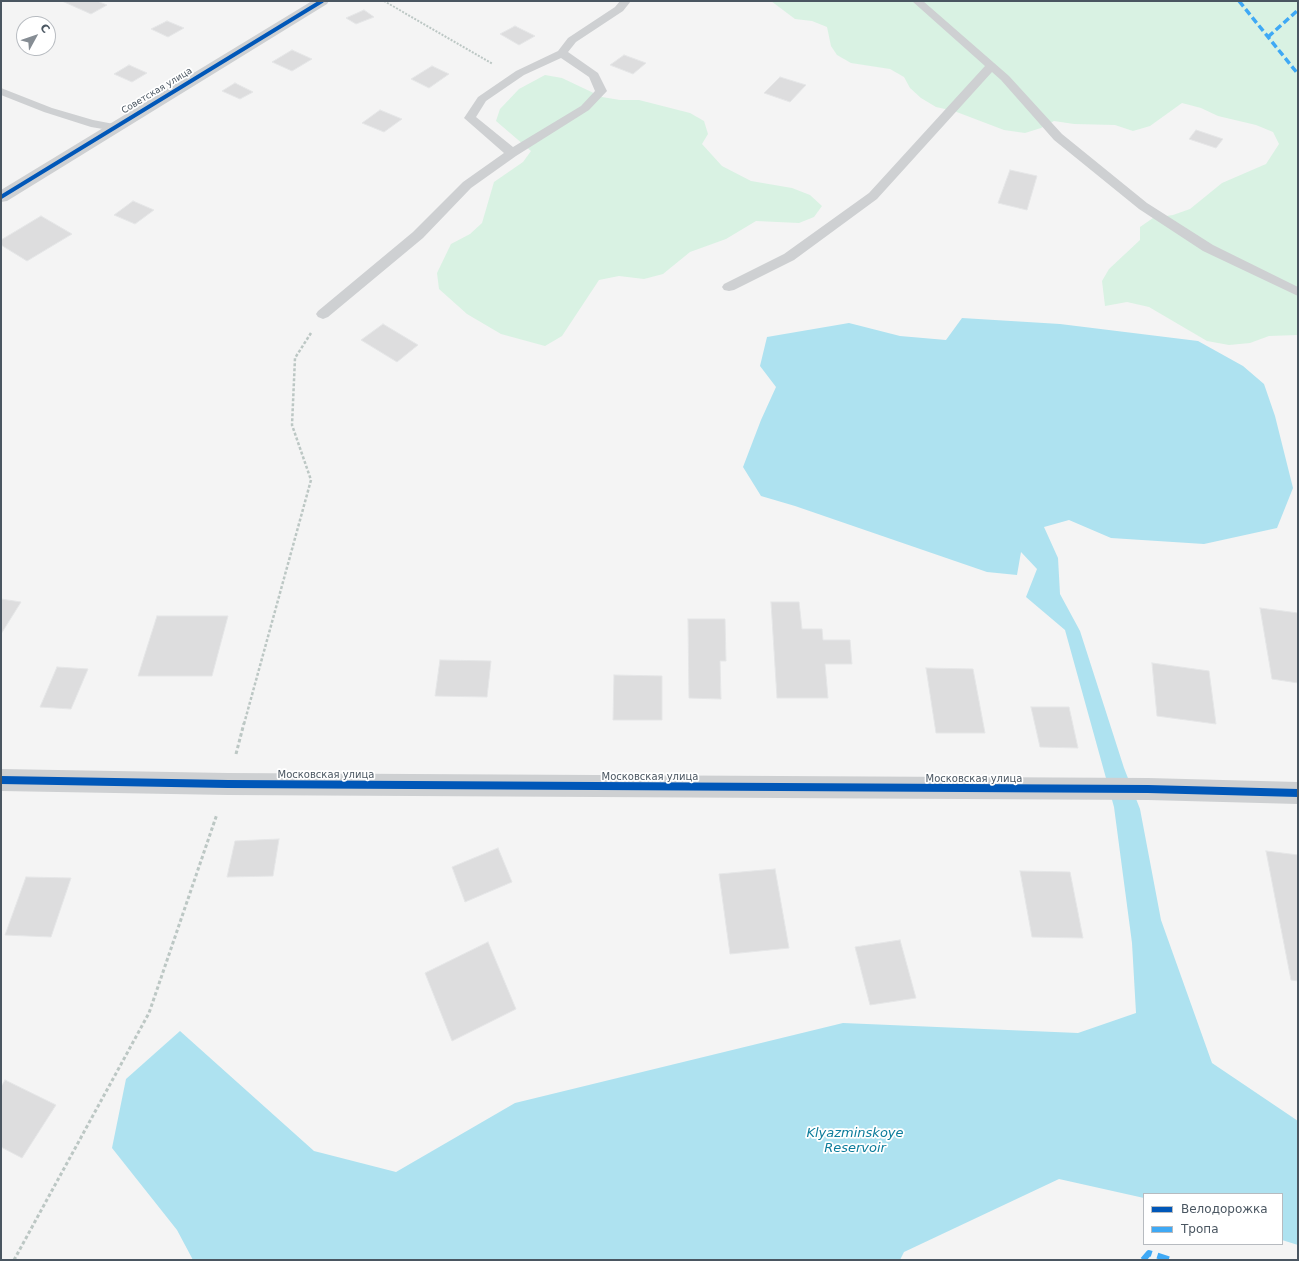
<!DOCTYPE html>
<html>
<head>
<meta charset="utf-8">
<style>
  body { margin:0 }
  #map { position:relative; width:1299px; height:1261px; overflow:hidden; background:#f4f4f4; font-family:"DejaVu Sans",sans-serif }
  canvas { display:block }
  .frame { position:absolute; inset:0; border:2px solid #4a5661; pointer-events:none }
  .legend { position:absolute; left:1143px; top:1193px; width:140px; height:52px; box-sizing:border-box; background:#fff; border:1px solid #b7bbc0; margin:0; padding:5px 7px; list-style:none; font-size:12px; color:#4a5661 }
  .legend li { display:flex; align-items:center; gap:8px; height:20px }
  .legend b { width:20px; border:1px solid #b7bbc0 }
  .north { position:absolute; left:16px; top:16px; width:40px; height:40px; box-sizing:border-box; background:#fff; border:1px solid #b7bbc0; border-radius:50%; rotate:50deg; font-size:11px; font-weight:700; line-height:16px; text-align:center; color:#4a5661 }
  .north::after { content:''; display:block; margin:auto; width:14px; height:18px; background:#868d94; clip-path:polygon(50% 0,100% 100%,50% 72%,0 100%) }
</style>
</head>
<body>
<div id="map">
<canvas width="1299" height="1261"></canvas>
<div class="frame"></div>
<ul class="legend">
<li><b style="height:5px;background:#0057b8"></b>Велодорожка</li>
<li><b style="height:5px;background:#3fa9f5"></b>Тропа</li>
</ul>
<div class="north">С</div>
</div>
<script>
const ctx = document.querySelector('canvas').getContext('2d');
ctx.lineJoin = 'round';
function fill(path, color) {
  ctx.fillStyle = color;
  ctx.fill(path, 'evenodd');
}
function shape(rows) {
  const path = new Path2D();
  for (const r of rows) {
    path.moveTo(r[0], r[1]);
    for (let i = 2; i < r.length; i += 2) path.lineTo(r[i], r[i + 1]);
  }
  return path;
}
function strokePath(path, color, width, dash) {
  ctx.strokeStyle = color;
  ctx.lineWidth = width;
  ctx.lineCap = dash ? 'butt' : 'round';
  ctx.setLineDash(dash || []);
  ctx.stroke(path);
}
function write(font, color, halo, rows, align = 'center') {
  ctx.font = font + ' "DejaVu Sans",sans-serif';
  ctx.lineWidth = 3.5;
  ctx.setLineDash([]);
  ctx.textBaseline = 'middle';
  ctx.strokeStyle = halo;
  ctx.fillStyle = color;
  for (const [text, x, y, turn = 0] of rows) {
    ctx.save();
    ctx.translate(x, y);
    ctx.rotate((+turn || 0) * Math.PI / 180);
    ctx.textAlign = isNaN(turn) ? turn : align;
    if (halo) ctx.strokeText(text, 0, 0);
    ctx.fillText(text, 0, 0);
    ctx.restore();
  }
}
const green = shape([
  [771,1,1298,1,1298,335,1269,336,1250,343,1229,345,1207,341,1149,307,1127,302,1105,306,1102,281,1109,269,1140,240,1140,227,1153,218,1173,215,1190,209,1222,183,1266,164,1279,144,1273,132,1256,125,1218,116,1201,108,1182,103,1150,126,1133,131,1115,125,1074,124,1054,121,1041,128,1025,133,1004,130,954,111,936,107,921,98,910,88,904,77,890,69,851,63,837,55,831,46,827,27,812,21,795,19],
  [545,75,562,78,602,97,620,100,639,100,690,113,704,121,708,134,702,144,722,166,751,181,792,188,810,195,822,206,814,217,799,223,756,221,726,239,690,252,663,274,644,279,619,276,599,280,562,336,545,346,501,334,467,314,439,289,437,273,451,244,470,234,482,223,494,182,523,162,531,151,496,121,500,109,519,89]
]);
const water = shape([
  [962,318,1060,324,1198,341,1243,366,1264,384,1275,416,1293,488,1277,528,1204,544,1111,538,1069,520,1044,527,1058,558,1060,594,1080,631,1124,768,1140,809,1161,920,1212,1063,1298,1121,1298,1245,1282,1240,1282,1194,1144,1194,1144,1198,1059,1179,904,1252,900,1260,193,1260,177,1230,112,1148,126,1079,180,1031,314,1151,396,1172,515,1103,843,1023,1078,1033,1136,1013,1132,943,1114,807,1065,630,1026,597,1037,569,1021,552,1017,575,987,572,795,506,761,496,743,467,761,420,776,387,760,366,767,337,849,323,900,336,946,340]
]);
const building = shape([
  [62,1,97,1,107,5,91,14,62,1],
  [364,10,374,17,356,24,346,18,364,10],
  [167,21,184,28,168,37,151,29,167,21],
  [515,26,535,36,519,45,500,34,515,26],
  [292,50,312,59,292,71,272,62,292,50],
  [624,55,646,63,633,74,610,65,624,55],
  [129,65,147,73,132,82,114,74,129,65],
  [432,66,449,74,429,88,411,79,432,66],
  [780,77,806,85,790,102,764,93,780,77],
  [235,83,253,92,240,99,222,91,235,83],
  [380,110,402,119,384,132,362,123,380,110],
  [1196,130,1223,139,1216,148,1189,139,1196,130],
  [1010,170,1037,176,1027,210,998,203,1010,170],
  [133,201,154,210,135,224,114,215,133,201],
  [41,216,72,234,27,261,1,245,1,240,41,216],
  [383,324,418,345,397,362,361,340,383,324],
  [1,599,21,602,1,634,1,599],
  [771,602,799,602,802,629,822,629,823,640,850,640,852,664,825,664,828,698,777,698,771,602],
  [1260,608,1298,613,1298,683,1272,679,1260,608],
  [157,616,228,616,212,676,138,676,157,616],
  [688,619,725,619,726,661,720,661,721,699,689,698,688,619],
  [440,660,491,661,487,697,435,696,440,660],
  [1152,663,1209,671,1216,724,1157,716,1152,663],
  [57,667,88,669,71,709,40,707,57,667],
  [926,668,973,669,985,733,936,733,926,668],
  [614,675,662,676,662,720,613,720,614,675],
  [1031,707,1069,707,1078,748,1040,747,1031,707],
  [279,839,273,876,227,877,235,841,279,839],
  [498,848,512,882,465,902,452,867,498,848],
  [1266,851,1298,855,1298,981,1291,980,1266,851],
  [775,869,789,948,730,954,719,874,775,869],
  [1020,871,1070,872,1083,938,1032,937,1020,871],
  [26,877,71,878,51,937,5,935,26,877],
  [900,940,916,998,870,1005,855,947,900,940],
  [488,942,516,1009,452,1041,425,973,488,942],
  [5,1080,56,1105,22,1158,1,1147,1,1087,5,1080]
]);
const pathFar2 = shape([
  [384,1,493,64]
]);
const pathFar1 = shape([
  [244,724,311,480,292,425,295,358,311,333]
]);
const path = shape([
  [236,754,244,723],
  [14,1260,149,1013,217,814]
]);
const lane = shape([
  [620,1,631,1,623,11,576,42,568,52,598,73,607,91,589,110,516,156,471,188,423,238,328,317,323,319,318,317,316,314,318,311,413,232,463,182,504,153,464,118,478,97,516,71,558,51,568,38,615,7,620,1],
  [561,58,589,77,595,91,581,106,513,147,476,117,486,101,524,75,561,58],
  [912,1,923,1,1009,76,1062,134,1147,203,1213,245,1298,287,1298,296,1203,251,1139,209,1054,140,1001,80,992,72,877,199,794,260,734,290,729,291,724,290,722,287,724,284,784,254,869,193,985,66,912,1],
  [1,88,52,108,93,120,119,125,121,127,119,129,115,131,91,127,44,112,1,95,1,88]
]);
const street = shape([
  [312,1,329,1,327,4,7,201,1,202,1,190,312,1],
  [1,769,228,773,1148,778,1298,782,1298,804,1148,800,228,795,1,791,1,769]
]);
const quietFar1 = shape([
  [1239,1,1298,74],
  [1268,37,1298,10]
]);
const quiet = shape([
  [1143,1260,1149,1253,1171,1260]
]);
const cyclewayFar1 = shape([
  [1,197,322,1]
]);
const cycleway = shape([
  [1,780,228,784,1148,789,1298,793]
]);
const farStreetnames = [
  ["Советская улица",157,91,-31]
];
const streetNames = [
  ["Московская улица",326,775],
  ["Московская улица",650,777],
  ["Московская улица",974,779]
];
const nearWaternames = [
  ["Klyazminskoye",855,1134],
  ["Reservoir",855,1149]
];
fill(green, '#d9f2e3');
fill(water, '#aee2f0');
fill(building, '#ddddde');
strokePath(building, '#e5e6e7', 1);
strokePath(pathFar2, '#bcc7c4', 2, [2, 1.5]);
strokePath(pathFar1, '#bcc7c4', 2.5, [3, 2]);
strokePath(path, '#bcc7c4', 3, [3.5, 2.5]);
fill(lane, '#ced0d2');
fill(street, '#ced0d2');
strokePath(quietFar1, '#3fa9f5', 3.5, [7, 3.5]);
strokePath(quiet, '#3fa9f5', 6, [12, 6]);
strokePath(cyclewayFar1, '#0057b8', 4);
strokePath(cycleway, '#0057b8', 8);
write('9px', '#4a5661', '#fff', farStreetnames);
write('10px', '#4a5661', '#fff', streetNames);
write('italic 13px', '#0c7c9b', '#fff', nearWaternames);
</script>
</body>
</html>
